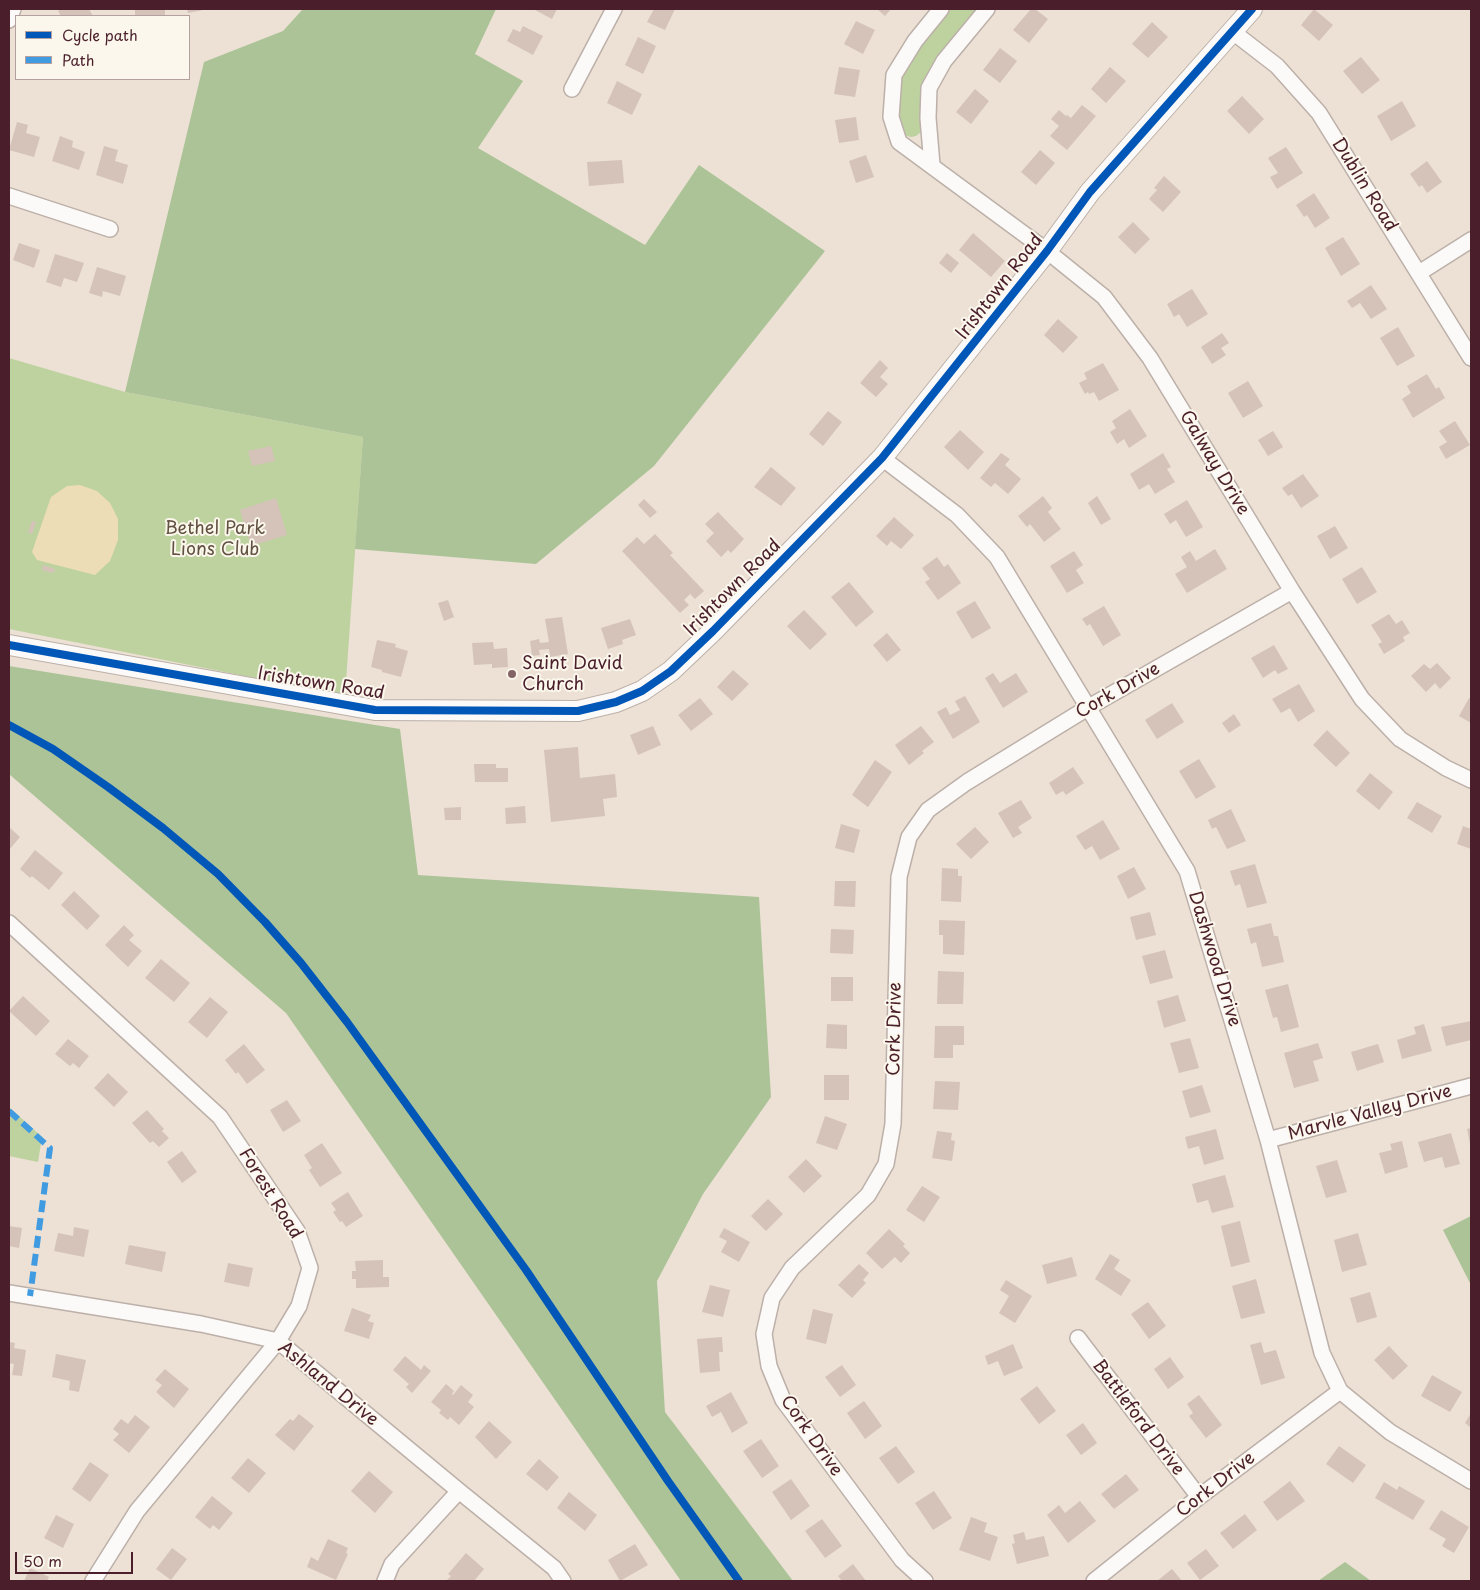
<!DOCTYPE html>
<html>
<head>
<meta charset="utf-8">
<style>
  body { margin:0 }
  #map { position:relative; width:1480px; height:1590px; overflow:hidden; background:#ece1d4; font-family:"Playpen Sans",sans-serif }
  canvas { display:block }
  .frame { position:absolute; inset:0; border:10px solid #4a1f2b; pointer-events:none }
  .legend { position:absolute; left:15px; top:15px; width:175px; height:65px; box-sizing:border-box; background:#fbf7ec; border:1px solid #b4a19f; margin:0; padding:6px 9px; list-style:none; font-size:15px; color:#4a1f2b }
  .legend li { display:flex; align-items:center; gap:10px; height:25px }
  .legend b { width:25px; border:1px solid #b4a19f }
  .scale { position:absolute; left:15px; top:1552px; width:118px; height:22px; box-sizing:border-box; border:2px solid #4a1f2b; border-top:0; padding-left:6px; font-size:15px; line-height:18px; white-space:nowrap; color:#4a1f2b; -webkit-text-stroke:4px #fbf7ec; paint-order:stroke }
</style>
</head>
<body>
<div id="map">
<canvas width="1480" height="1590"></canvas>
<div class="frame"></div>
<ul class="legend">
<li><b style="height:6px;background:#0057b8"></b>Cycle path</li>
<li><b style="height:6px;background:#409be1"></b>Path</li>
</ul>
<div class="scale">50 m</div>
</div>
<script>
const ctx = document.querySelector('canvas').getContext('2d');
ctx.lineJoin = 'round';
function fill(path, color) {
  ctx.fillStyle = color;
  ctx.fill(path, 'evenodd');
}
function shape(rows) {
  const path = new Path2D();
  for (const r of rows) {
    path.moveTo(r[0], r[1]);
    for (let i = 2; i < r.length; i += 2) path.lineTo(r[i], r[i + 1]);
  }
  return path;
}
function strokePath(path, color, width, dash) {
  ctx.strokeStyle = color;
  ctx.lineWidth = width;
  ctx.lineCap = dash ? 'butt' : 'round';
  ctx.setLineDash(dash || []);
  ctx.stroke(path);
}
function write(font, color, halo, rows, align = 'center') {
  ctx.font = font + ' "Playpen Sans",sans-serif';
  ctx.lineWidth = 4;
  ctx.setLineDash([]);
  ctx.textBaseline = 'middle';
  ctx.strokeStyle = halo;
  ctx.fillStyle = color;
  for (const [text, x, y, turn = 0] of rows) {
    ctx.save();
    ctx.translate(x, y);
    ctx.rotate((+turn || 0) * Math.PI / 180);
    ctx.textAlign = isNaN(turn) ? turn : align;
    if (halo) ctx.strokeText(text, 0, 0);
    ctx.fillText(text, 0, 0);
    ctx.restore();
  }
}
const green = shape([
  [948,9,978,9,938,57,921,132,916,136,911,137,904,135,898,116,900,84,904,69,909,58],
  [9,358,125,392,363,437,345,696,9,629],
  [9,1107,42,1137,38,1162,9,1156]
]);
const forest = shape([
  [303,9,496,9,475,54,523,81,478,148,645,245,699,165,825,251,654,466,536,564,355,549,363,437,125,392,204,62,283,31],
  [9,666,400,729,418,875,759,897,771,1097,703,1194,657,1281,665,1412,793,1581,681,1581,286,1013,9,774],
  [1471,1216,1471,1285,1443,1230],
  [1345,1562,1371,1581,1318,1581]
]);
const sand = shape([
  [80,485,97,491,110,503,118,519,118,540,110,561,95,575,37,560,32,552,51,497,67,486]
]);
const building = shape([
  [62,9,89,9,93,16,61,16,58,11],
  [135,9,165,9,165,16,135,16],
  [187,9,203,9,203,10,188,13],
  [536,9,557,9,552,19,535,10],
  [654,9,675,9,665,30,647,22],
  [877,9,891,9,885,16],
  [1031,9,1035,9,1048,19,1029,43,1013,30],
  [1314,9,1333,25,1319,41,1301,25],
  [856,21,875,30,863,54,844,44],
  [1152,22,1168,37,1148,58,1132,44],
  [523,26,543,36,533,55,507,41,513,29,520,32],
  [638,37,656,46,643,74,625,65],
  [1000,48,1017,61,1000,83,983,70],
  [1361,57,1380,80,1362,94,1343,71],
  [839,67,860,70,855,97,834,94],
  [1110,67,1126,81,1106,103,1091,89],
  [617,81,642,94,632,115,607,103],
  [975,89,989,101,971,124,956,112],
  [1242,96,1264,119,1249,134,1227,111],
  [1402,101,1416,126,1391,141,1377,116],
  [1082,105,1096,116,1067,150,1050,136,1059,126,1051,119,1059,110,1066,116,1067,115,1071,118],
  [856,117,859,140,839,143,835,120],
  [17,122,28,125,26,133,40,137,34,157,9,150],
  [60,136,73,141,72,147,85,152,79,170,52,161],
  [104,146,118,150,115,161,128,165,123,184,96,175],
  [1286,147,1303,173,1277,189,1270,177,1278,173,1268,158],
  [1040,150,1055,163,1036,185,1021,172],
  [866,155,874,177,856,183,849,161],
  [622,160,624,183,589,186,587,162],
  [1427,161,1442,182,1427,193,1422,185,1419,187,1410,174],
  [1164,176,1181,192,1163,212,1149,199,1157,190,1154,188],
  [1314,193,1330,218,1315,228,1307,215,1304,217,1296,205],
  [1133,222,1150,239,1135,254,1118,237],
  [973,233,1005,261,991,277,959,250],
  [1343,237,1360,264,1341,276,1325,248],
  [19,243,40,250,34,268,13,260],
  [947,253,959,263,951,273,939,263],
  [55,254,84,263,77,282,64,278,61,287,46,282],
  [97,267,126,276,120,296,103,291,102,297,89,293],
  [1371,285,1387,309,1371,319,1360,303,1352,308,1347,301],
  [1192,289,1208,314,1187,327,1179,314,1174,317,1167,304],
  [1058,319,1078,337,1063,353,1044,335],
  [1398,327,1415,356,1397,366,1380,338],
  [1222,333,1229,343,1221,348,1226,355,1212,364,1201,347],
  [880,360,888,368,880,377,888,384,876,397,860,383],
  [1103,363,1119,390,1099,401,1094,392,1089,394,1088,392,1085,394,1079,383,1087,379,1084,373],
  [1427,374,1436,389,1439,387,1445,398,1413,418,1402,399,1411,393,1407,386],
  [1248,381,1263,406,1243,418,1228,393],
  [1130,409,1147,436,1129,448,1124,439,1117,444,1110,432,1116,428,1112,421],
  [828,411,842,422,823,446,809,434],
  [1455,421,1470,445,1446,459,1439,447,1447,442,1439,431],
  [960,430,984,452,968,470,944,447],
  [1273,431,1283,447,1268,456,1258,440],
  [271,446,275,461,252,466,248,451],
  [1001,453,1010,459,1005,465,1021,479,1008,494,995,483,991,487,980,478],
  [1163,453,1171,467,1167,469,1175,482,1155,494,1149,484,1139,490,1130,474],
  [771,467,796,488,781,506,754,487],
  [1303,474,1319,496,1301,508,1292,494,1288,496,1282,488],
  [1043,496,1052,508,1048,512,1061,529,1044,542,1030,524,1027,527,1018,516],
  [1097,496,1111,519,1101,525,1088,503],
  [276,498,287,535,251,546,240,510],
  [644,499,657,512,650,518,638,505],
  [1187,500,1203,527,1186,537,1176,520,1170,524,1164,514],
  [718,512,744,539,731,553,728,550,721,557,706,541,714,533,705,524],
  [894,517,914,535,901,549,891,541,887,546,876,536],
  [32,521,36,522,32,534,28,532],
  [1335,526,1348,548,1330,559,1317,536],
  [655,534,673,553,670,555,704,591,695,599,690,594,684,600,689,605,680,613,622,551,637,537,644,544],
  [1215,549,1227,569,1187,593,1175,574,1187,567,1181,557,1190,551,1196,561],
  [1074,551,1083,565,1076,570,1084,583,1067,593,1050,566],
  [937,557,944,567,948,564,961,583,938,600,925,582,930,579,922,568],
  [43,565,55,569,53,573,42,570],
  [1362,567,1377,592,1357,604,1342,579],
  [849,582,874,612,856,627,831,597],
  [448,600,454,617,444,621,438,603],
  [975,601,991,628,972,639,956,612],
  [1104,606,1121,635,1103,646,1090,624,1087,626,1082,619],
  [804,610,827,634,810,650,787,626],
  [1389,614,1396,624,1402,620,1410,633,1403,637,1405,641,1384,654,1378,644,1382,642,1371,625],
  [562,617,568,654,550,657,549,649,539,650,540,655,532,656,530,641,539,639,540,643,549,642,545,619],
  [630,619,636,635,622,640,623,644,608,649,601,628],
  [887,633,901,650,887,662,873,645],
  [377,640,396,644,395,647,408,651,401,677,382,672,382,670,371,667],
  [493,642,494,649,507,648,508,667,492,668,492,664,474,665,472,643],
  [1274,645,1288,669,1278,674,1275,670,1263,678,1251,658],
  [1437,663,1451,678,1440,689,1435,683,1426,692,1411,676,1424,664,1430,669],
  [733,670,749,684,732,701,717,687],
  [993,673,1000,683,1016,673,1028,692,1003,708,985,678],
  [1299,684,1315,711,1298,722,1290,708,1281,713,1272,699],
  [965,696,980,722,953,739,937,712,946,707,950,715,960,710,955,701],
  [700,698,713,714,691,731,678,715],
  [1469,698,1471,699,1471,723,1459,716],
  [1172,703,1184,722,1157,739,1145,720],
  [1234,714,1241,725,1229,733,1222,723],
  [653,726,661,745,638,755,630,735],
  [921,726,934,742,922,751,924,753,909,765,895,745],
  [1327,730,1350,753,1336,767,1313,745],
  [578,747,580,778,615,774,617,797,603,799,605,816,551,822,544,750],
  [1199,759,1216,787,1196,799,1179,771],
  [875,760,892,772,868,807,852,795],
  [474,764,496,764,496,768,508,768,508,782,475,782],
  [1073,767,1084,783,1066,795,1063,791,1056,795,1049,783],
  [1370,773,1393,792,1379,810,1356,791],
  [1021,800,1032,818,1018,827,1022,833,1013,838,998,813],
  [1417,802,1442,816,1432,833,1407,818],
  [525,806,526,823,506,824,505,808],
  [461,807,461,820,445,820,444,808],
  [1231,809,1246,841,1227,849,1216,827,1212,829,1208,820],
  [1103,820,1120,849,1100,860,1092,846,1085,850,1076,836],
  [841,824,860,830,854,853,835,848],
  [1463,826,1471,829,1471,849,1457,844],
  [9,827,20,837,9,850],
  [975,827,989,842,971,859,956,844],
  [35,850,63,873,49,890,32,876,30,878,20,869],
  [1255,864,1267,903,1247,908,1240,884,1235,886,1230,871],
  [1134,867,1146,889,1128,899,1117,876],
  [942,868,958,869,958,876,962,876,961,902,941,901],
  [835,881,856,881,855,907,834,906],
  [74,891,100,916,87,930,61,905],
  [1150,912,1156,935,1136,940,1130,917],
  [939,920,965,921,964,955,943,954,943,935,939,935],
  [1271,923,1274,936,1278,936,1284,962,1262,967,1256,942,1251,944,1247,929],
  [124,925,134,935,129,940,142,951,128,967,105,945],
  [831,929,854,930,853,954,830,953],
  [1165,950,1173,978,1150,984,1142,956],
  [161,959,190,983,174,1002,145,978],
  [938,971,964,972,963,1004,937,1004],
  [831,977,853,977,853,1001,831,1001],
  [1288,984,1299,1027,1281,1032,1277,1017,1273,1018,1265,990],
  [1178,995,1186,1021,1164,1028,1157,1001],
  [23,996,50,1021,36,1036,9,1011],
  [210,997,228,1012,207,1038,188,1022],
  [1471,1021,1471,1040,1446,1046,1441,1027],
  [827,1024,847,1025,847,1049,826,1048],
  [1424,1024,1432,1051,1402,1059,1397,1040,1416,1034,1414,1027],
  [935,1026,964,1026,964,1045,953,1045,953,1058,934,1058],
  [1190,1038,1199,1068,1179,1073,1170,1043],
  [68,1039,89,1056,79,1068,73,1063,70,1066,55,1054],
  [1318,1043,1323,1058,1313,1061,1319,1081,1294,1088,1284,1053],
  [244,1044,265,1070,247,1084,238,1072,236,1074,225,1060],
  [1378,1044,1384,1062,1357,1071,1351,1052],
  [108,1073,128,1092,114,1107,94,1088],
  [824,1075,849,1075,849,1100,824,1100],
  [935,1081,960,1082,958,1110,933,1109],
  [1202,1085,1211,1112,1190,1118,1182,1091],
  [287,1100,301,1121,283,1132,270,1110],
  [147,1110,164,1129,162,1131,169,1138,159,1147,153,1141,150,1143,132,1123],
  [825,1116,847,1124,837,1150,816,1143],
  [1471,1128,1471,1144,1470,1144,1467,1129],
  [1216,1129,1224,1159,1204,1165,1199,1146,1188,1149,1185,1137],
  [937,1131,952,1133,951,1140,955,1141,952,1161,932,1158],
  [1451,1133,1460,1164,1445,1168,1442,1157,1424,1162,1418,1142],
  [1402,1141,1408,1167,1385,1174,1379,1153,1392,1150,1390,1144],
  [322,1143,342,1173,320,1187,309,1170,312,1168,304,1155],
  [182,1151,197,1172,182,1183,167,1162],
  [806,1159,822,1176,804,1193,788,1177],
  [1337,1160,1347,1192,1326,1198,1316,1166],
  [1225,1175,1234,1207,1212,1213,1208,1200,1197,1203,1192,1184],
  [922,1186,940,1197,924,1222,906,1210],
  [348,1192,363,1216,346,1227,342,1221,340,1222,333,1212,336,1210,331,1203],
  [768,1199,783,1214,766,1231,751,1216],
  [1240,1221,1250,1262,1231,1267,1221,1226],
  [9,1226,22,1228,19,1248,9,1246],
  [74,1227,89,1230,84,1257,54,1251,58,1233,73,1236],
  [724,1228,750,1242,739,1262,721,1252,727,1241,719,1237],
  [889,1229,905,1244,903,1246,910,1253,901,1263,895,1257,882,1269,866,1253],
  [1358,1233,1367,1265,1342,1272,1334,1240],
  [129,1245,166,1252,162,1272,125,1264],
  [1110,1254,1120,1260,1114,1269,1131,1280,1121,1296,1095,1279],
  [1072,1257,1077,1276,1047,1284,1042,1265],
  [383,1260,383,1277,389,1277,389,1287,356,1288,356,1279,352,1279,352,1271,356,1271,355,1261],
  [228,1263,253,1268,249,1287,224,1282],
  [859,1264,869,1273,863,1280,866,1283,852,1298,838,1285],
  [1256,1279,1265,1313,1241,1319,1232,1286],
  [1006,1280,1032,1296,1015,1323,999,1313,1009,1296,1000,1290],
  [710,1285,730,1290,723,1317,702,1312],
  [1370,1292,1377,1317,1357,1323,1350,1298],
  [1148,1302,1166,1326,1149,1339,1131,1314],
  [352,1308,371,1315,368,1321,374,1323,369,1339,344,1331],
  [813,1309,833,1314,826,1344,806,1339],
  [722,1337,723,1352,719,1352,720,1371,700,1373,697,1339],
  [9,1342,15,1343,14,1348,26,1350,22,1376,12,1375,14,1364,9,1363],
  [1261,1342,1264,1353,1276,1350,1285,1378,1261,1385,1250,1345],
  [1013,1344,1023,1368,1004,1376,998,1361,988,1365,985,1356],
  [1389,1346,1408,1366,1393,1380,1374,1360],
  [56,1354,86,1360,79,1392,69,1390,70,1381,52,1377],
  [405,1356,421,1370,424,1365,431,1371,412,1393,406,1387,409,1384,393,1370],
  [1170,1357,1184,1377,1168,1389,1154,1369],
  [842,1365,856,1385,840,1397,825,1377],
  [165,1369,189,1389,174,1408,156,1392,162,1385,155,1380],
  [1432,1375,1462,1392,1450,1412,1421,1396],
  [446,1384,454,1391,452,1394,453,1395,461,1385,473,1395,468,1402,474,1407,459,1425,450,1417,448,1420,439,1413,441,1410,431,1402],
  [1037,1386,1056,1411,1039,1424,1020,1399],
  [731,1392,748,1423,732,1433,721,1412,712,1417,706,1406],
  [1199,1395,1222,1425,1206,1438,1189,1416,1193,1413,1187,1404],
  [864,1401,882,1426,865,1439,847,1413],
  [1471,1413,1471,1428,1465,1423],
  [299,1414,314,1426,294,1451,275,1435,290,1419,293,1421],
  [135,1415,150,1427,129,1453,113,1440,119,1434,113,1429,121,1419,128,1424],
  [489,1421,512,1442,496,1459,475,1437],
  [1083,1423,1097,1443,1081,1455,1066,1435],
  [761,1439,779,1466,762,1478,743,1451],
  [896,1446,915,1472,898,1484,879,1458],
  [1339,1446,1366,1465,1353,1483,1326,1464],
  [248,1458,266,1473,249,1493,231,1478],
  [539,1459,559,1477,547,1491,526,1474],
  [90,1462,109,1475,90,1502,72,1489],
  [369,1471,393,1492,375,1513,351,1491],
  [1126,1474,1139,1490,1114,1509,1101,1494],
  [791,1479,810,1506,791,1520,772,1492],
  [1290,1481,1305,1501,1277,1521,1263,1502],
  [1384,1482,1397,1490,1399,1486,1425,1501,1413,1520,1375,1498],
  [934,1491,952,1518,933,1530,915,1503],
  [569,1492,597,1515,585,1531,557,1508],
  [212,1496,233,1513,219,1530,213,1525,210,1529,195,1517],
  [1080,1501,1096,1521,1068,1543,1047,1515,1059,1505,1065,1513],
  [1441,1510,1469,1527,1454,1553,1442,1546,1446,1539,1429,1529],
  [1245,1514,1257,1530,1233,1549,1220,1533],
  [56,1515,74,1524,63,1548,44,1538],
  [971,1517,987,1523,984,1532,998,1537,990,1561,959,1550],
  [822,1519,842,1546,825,1558,805,1531],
  [1024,1532,1026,1540,1044,1536,1049,1556,1017,1564,1012,1544,1015,1543,1013,1535],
  [328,1539,348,1548,346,1553,348,1554,336,1580,307,1567,311,1557,318,1561],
  [635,1544,648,1565,620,1581,608,1560],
  [172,1548,187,1559,171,1580,156,1569],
  [1206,1549,1219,1566,1200,1580,1187,1563],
  [466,1553,484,1569,474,1581,446,1581,451,1576,448,1574],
  [853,1564,866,1581,842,1581,838,1576],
  [30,1568,49,1577,47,1581,24,1581],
  [1172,1569,1182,1581,1157,1581]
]);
const minor = shape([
  [941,9,915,41,894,75,891,117,899,142,1047,251,1104,297,1150,358,1292,591,1362,699,1400,739,1446,768,1471,780],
  [9,20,13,9],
  [1233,32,1277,66,1319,113,1471,358],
  [572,89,614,9],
  [932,165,928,118,929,88,944,61,987,9],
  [9,196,110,229],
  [1419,273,1471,240],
  [882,458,957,515,997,557,1187,871,1268,1140,1322,1353,1340,1391,1390,1432,1471,1481],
  [9,923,220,1117,297,1231,310,1268,299,1306,278,1341,137,1511,93,1581],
  [1268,1140,1471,1086],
  [9,1293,201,1324,278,1341,459,1491,554,1568,563,1581],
  [1078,1338,1199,1497],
  [385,1581,392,1564,459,1491],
  [925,1581,902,1560,783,1400,769,1366,764,1334,772,1298,792,1268,868,1195,886,1164,893,1124,899,877,909,837,928,810,967,782,1089,707,1292,591],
  [1094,1581,1199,1497,1340,1391]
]);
const tertiary = shape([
  [9,645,375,710,578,711,616,702,642,691,671,671,713,631,882,458,1047,251,1090,192,1252,9]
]);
const quiet = shape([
  [9,1111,50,1148,30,1296]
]);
const cycleway = shape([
  [9,645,375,710,578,711,616,702,642,691,671,671,713,631,882,458,1047,251,1090,192,1252,9],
  [9,725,53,749,108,787,163,828,218,874,265,922,301,963,347,1022,526,1270,668,1481,739,1581]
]);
const markers = [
  [512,674,5,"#836366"]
];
const streetNames = [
  ["Dublin Road",1364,185,58],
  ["Irishtown Road",1000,287,-52],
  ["Galway Drive",1214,463,59],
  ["Irishtown Road",733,588,-45],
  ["Irishtown Road",321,684,9],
  ["Cork Drive",1118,691,-30],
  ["Dashwood Drive",1214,959,73],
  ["Cork Drive",895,1029,-89],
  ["Marvle Valley Drive",1370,1113,-15],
  ["Forest Road",270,1194,58],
  ["Ashland Drive",328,1384,39],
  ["Battleford Drive",1138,1418,53],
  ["Cork Drive",811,1436,55],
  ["Cork Drive",1216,1485,-38]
];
const parkNames = [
  ["Bethel Park",215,529],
  ["Lions Club",215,550]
];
const poiNames = [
  ["Saint David",522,664],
  ["Church",522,685]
];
fill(green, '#bdd29f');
fill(forest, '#acc398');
fill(sand, '#edddb6');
fill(building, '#d5c3b9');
strokePath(minor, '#bcb0a9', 18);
strokePath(tertiary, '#bcb0a9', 22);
strokePath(minor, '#fcfaf9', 15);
strokePath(tertiary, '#fcfaf9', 20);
strokePath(quiet, '#409be1', 6, [12, 6]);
strokePath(cycleway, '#0057b8', 8);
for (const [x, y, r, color] of markers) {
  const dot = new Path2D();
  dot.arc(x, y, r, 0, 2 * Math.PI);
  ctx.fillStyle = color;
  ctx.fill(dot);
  strokePath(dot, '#fbf7ec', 2);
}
write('18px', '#4a1f2b', '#fbf7ec', streetNames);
write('18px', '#615141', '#fbf7ec', parkNames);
write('18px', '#4a1f2b', '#fbf7ec', poiNames, 'left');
</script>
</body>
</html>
